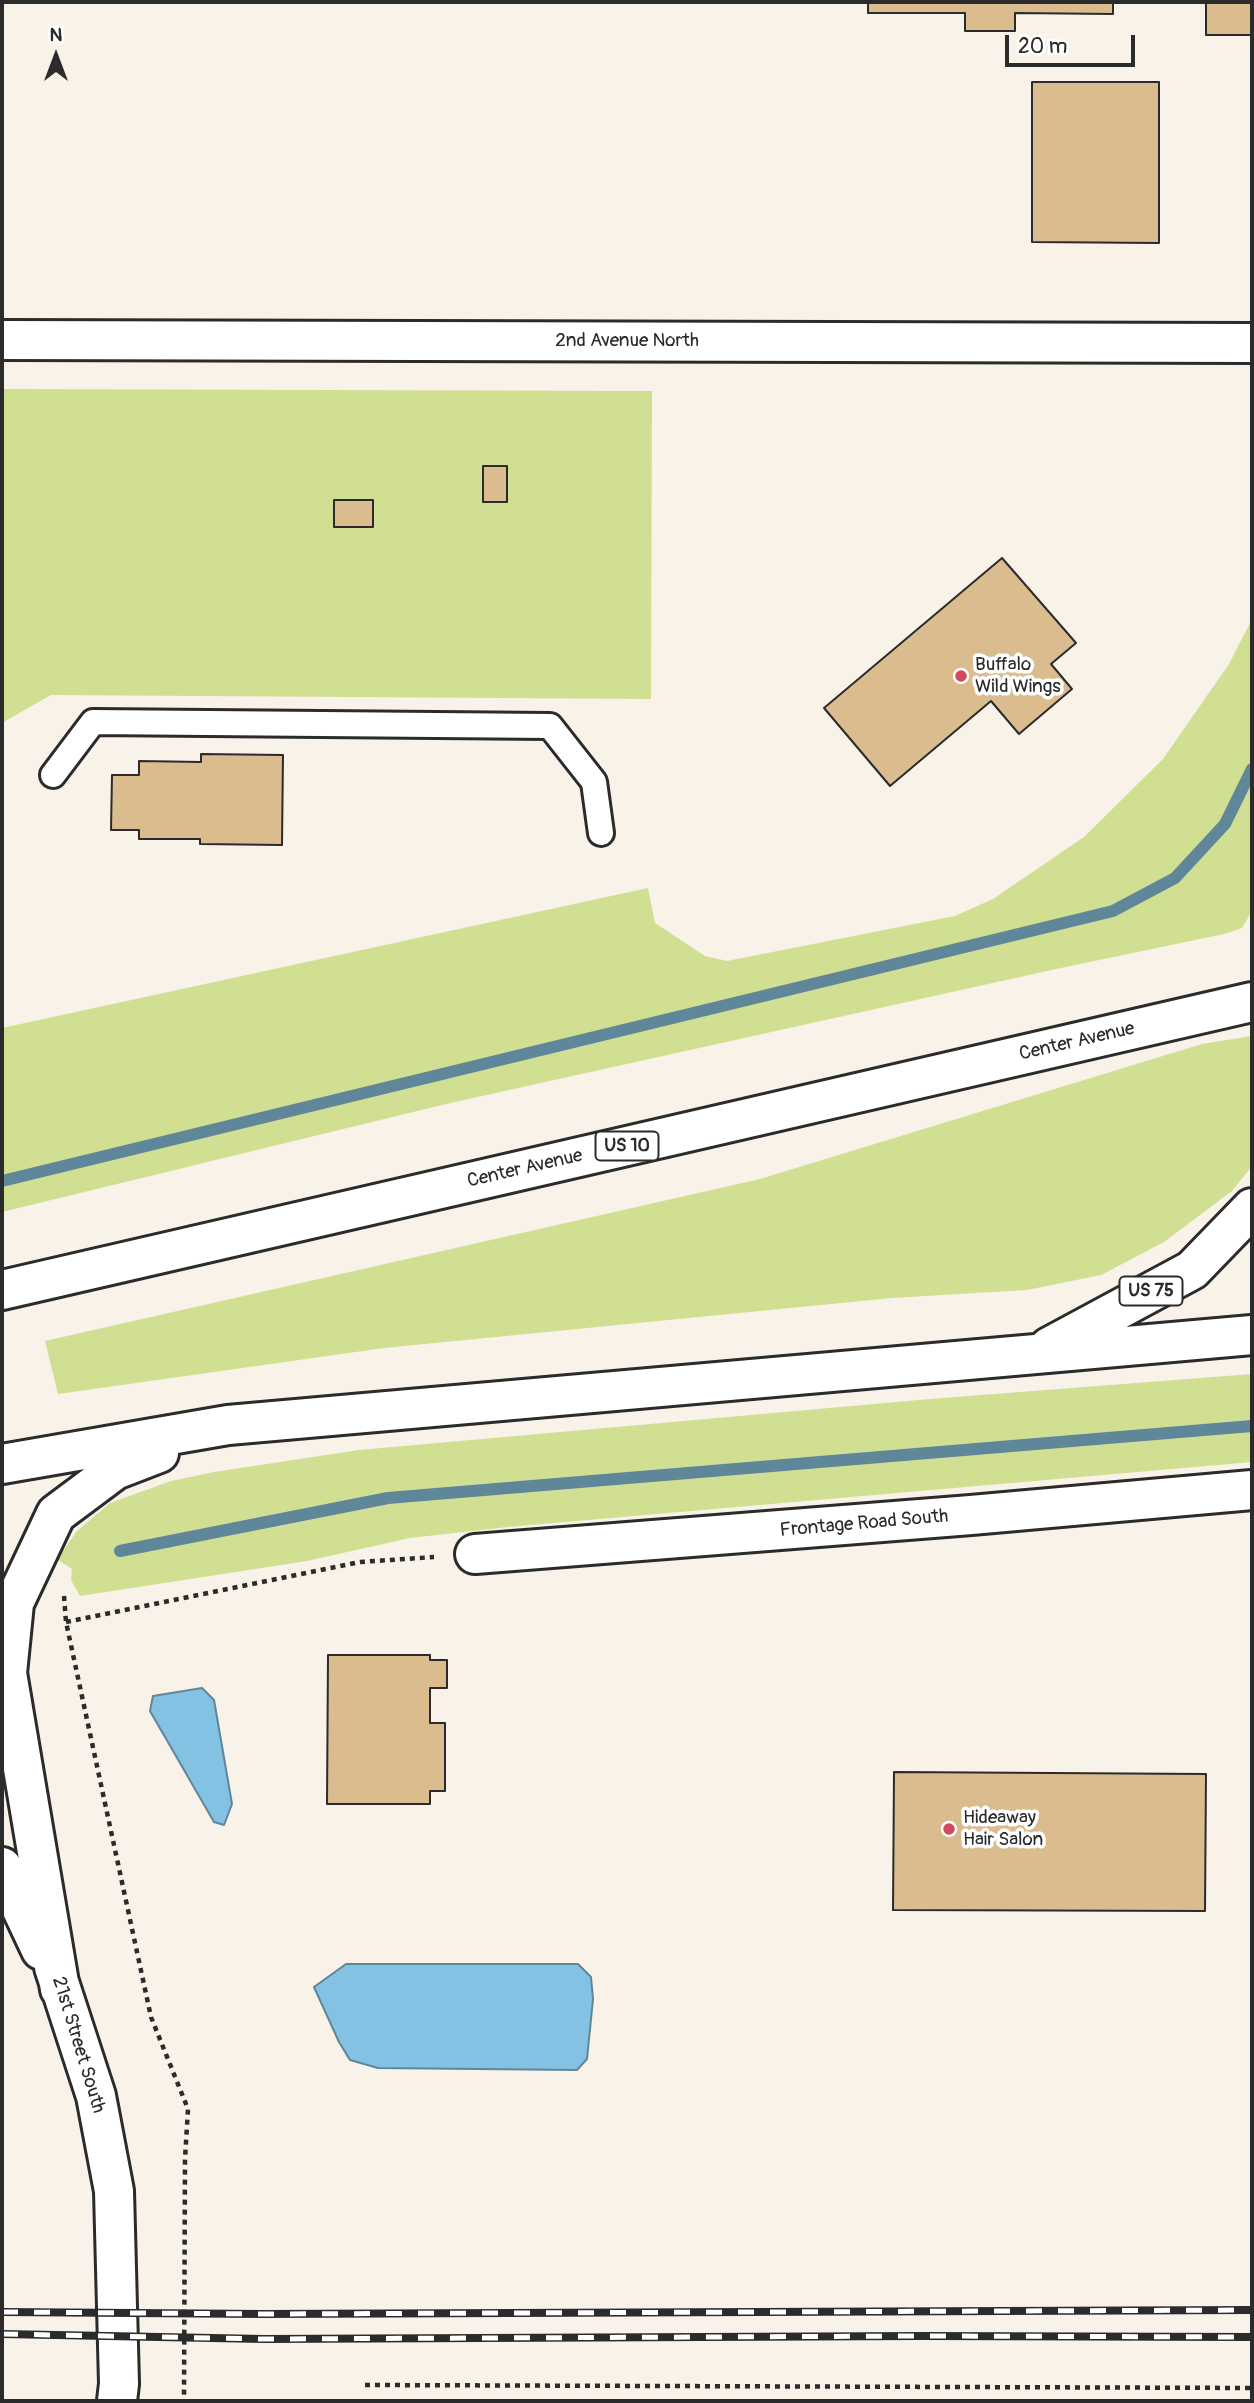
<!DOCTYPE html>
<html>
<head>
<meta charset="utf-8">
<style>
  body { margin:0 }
  #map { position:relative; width:1254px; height:2403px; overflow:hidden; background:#f8f2e8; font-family:Pangolin,sans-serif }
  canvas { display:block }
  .frame { position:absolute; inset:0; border:4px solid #2b2b2b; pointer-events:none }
  .north { position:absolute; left:21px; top:21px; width:70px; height:70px; -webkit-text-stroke:5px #fff; paint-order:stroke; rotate:0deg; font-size:19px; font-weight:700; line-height:28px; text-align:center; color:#2b2b2b }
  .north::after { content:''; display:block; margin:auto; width:24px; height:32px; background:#2b2b2b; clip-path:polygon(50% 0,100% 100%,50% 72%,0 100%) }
  .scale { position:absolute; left:1005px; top:35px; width:130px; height:32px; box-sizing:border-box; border:4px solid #2b2b2b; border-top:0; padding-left:9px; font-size:21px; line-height:24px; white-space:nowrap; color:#2b2b2b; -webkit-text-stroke:5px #fff; paint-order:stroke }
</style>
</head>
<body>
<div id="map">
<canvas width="1254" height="2403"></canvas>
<div class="frame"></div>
<div class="north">N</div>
<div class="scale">20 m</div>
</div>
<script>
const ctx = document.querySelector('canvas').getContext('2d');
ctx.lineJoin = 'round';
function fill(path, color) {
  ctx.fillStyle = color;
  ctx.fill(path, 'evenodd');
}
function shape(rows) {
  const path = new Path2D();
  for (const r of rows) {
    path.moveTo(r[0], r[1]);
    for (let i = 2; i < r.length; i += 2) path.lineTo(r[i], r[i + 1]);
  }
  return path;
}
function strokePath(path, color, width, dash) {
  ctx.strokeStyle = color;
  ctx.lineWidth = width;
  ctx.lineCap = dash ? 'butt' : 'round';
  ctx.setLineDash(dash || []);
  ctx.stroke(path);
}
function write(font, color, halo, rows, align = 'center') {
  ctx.font = font + ' Pangolin,sans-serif';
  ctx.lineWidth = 7;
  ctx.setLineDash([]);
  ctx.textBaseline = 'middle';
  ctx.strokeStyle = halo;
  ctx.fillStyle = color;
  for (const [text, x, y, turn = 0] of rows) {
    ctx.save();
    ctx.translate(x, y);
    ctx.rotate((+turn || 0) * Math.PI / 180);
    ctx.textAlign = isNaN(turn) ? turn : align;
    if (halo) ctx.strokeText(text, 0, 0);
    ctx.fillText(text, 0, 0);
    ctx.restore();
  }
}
const green = shape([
  [2,389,652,391,651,699,51,695,2,723],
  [1252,619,1252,911,1242,928,1224,934,1056,969,446,1104,2,1212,2,1028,648,888,655,923,705,956,727,961,955,916,993,899,1084,837,1163,759,1229,664],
  [1252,1036,1252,1166,1232,1191,1164,1242,1101,1275,1027,1290,892,1298,384,1348,58,1394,45,1341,760,1179,1202,1044],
  [1252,1374,1252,1462,508,1527,410,1538,307,1561,80,1596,71,1580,72,1569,57,1559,77,1531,110,1503,171,1481,214,1472,359,1450,930,1399]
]);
const water = shape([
  [202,1688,214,1700,232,1804,224,1825,214,1822,150,1711,153,1696,202,1688],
  [346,1964,578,1964,591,1977,593,1999,587,2059,577,2070,378,2068,350,2060,339,2042,314,1987,346,1964]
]);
const stream = shape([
  [2,1181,1113,911,1175,878,1225,824,1252,769],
  [120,1551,388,1498,1252,1426]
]);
const building = shape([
  [868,2,1113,2,1113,14,1015,13,1015,31,965,31,965,13,868,13,868,2],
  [1206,2,1252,2,1252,35,1206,35,1206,2],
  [1032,82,1159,82,1159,243,1032,242,1032,82],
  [483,466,507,466,507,502,483,502,483,466],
  [334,500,373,500,373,527,334,527,334,500],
  [1002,558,1076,643,1051,664,1072,689,1019,734,991,701,890,786,824,708,1002,558],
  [201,754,283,755,282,845,200,844,200,839,139,839,139,830,111,830,112,775,139,775,139,761,201,762,201,754],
  [328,1655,430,1655,430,1660,447,1660,447,1688,430,1688,430,1723,445,1723,445,1791,430,1791,430,1804,327,1804,328,1655],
  [894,1772,1206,1774,1205,1911,893,1910,894,1772]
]);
const path = shape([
  [64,1596,66,1622,151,2017,188,2109,185,2159,184,2401],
  [66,1622,360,1562,434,1557],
  [365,2385,1252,2388]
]);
const lane = shape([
  [53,775,93,722,550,726,594,782,601,833]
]);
const street = shape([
  [2,340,1252,343],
  [475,1554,971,1515,1252,1490]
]);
const primary = shape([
  [2,1290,1252,1002],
  [1049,1347,1192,1270,1252,1208],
  [2,1464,228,1425,1252,1335],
  [2,1867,41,1950],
  [54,1967,96,2096,114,2191,119,2384,117,2401],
  [60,1989,7,1673,14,1603,56,1514,115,1470,159,1453]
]);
const rail = shape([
  [2,2312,263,2314,1252,2310],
  [2,2334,264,2339,922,2336,1252,2337]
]);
const markers = [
  [961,676,7,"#d1495b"],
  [949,1829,7,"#d1495b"]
];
const shields = [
  [627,1146,63],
  [1151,1291,63]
];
const shieldNames = [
  ["US 10",627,1146],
  ["US 75",1151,1291]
];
const streetNames = [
  ["2nd Avenue North",627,341],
  ["Center Avenue",1077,1042,-13],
  ["Center Avenue",525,1169,-13],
  ["Frontage Road South",864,1524,-5],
  ["21st Street South",78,2045,73]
];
const poiNames = [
  ["Buffalo",975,665],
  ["Wild Wings",975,687],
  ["Hideaway",963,1818],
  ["Hair Salon",963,1840]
];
fill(green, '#d1df92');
fill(water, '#84c2e4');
strokePath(water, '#60869a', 2);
strokePath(stream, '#60869a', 12);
fill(building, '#dabc8e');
strokePath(building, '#2b2b2b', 2);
strokePath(lane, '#2b2b2b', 30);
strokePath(street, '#2b2b2b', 44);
strokePath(primary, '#2b2b2b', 44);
strokePath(path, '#2b2b2b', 4.5, [5, 5]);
strokePath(lane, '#fff', 24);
strokePath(street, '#fff', 38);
strokePath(primary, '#fff', 38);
strokePath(rail, '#2b2b2b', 8);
strokePath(rail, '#fff', 5, [16]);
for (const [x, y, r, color] of markers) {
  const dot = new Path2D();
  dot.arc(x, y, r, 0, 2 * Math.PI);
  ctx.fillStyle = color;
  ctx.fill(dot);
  strokePath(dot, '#fff', 2.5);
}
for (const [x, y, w] of shields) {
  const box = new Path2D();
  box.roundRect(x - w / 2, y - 14.5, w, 29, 5);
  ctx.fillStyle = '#fff';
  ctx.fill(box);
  strokePath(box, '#2b2b2b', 2);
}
write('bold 18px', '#2b2b2b', null, shieldNames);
write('19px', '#2b2b2b', '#fff', streetNames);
write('19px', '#2b2b2b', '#fff', poiNames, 'left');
</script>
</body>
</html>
